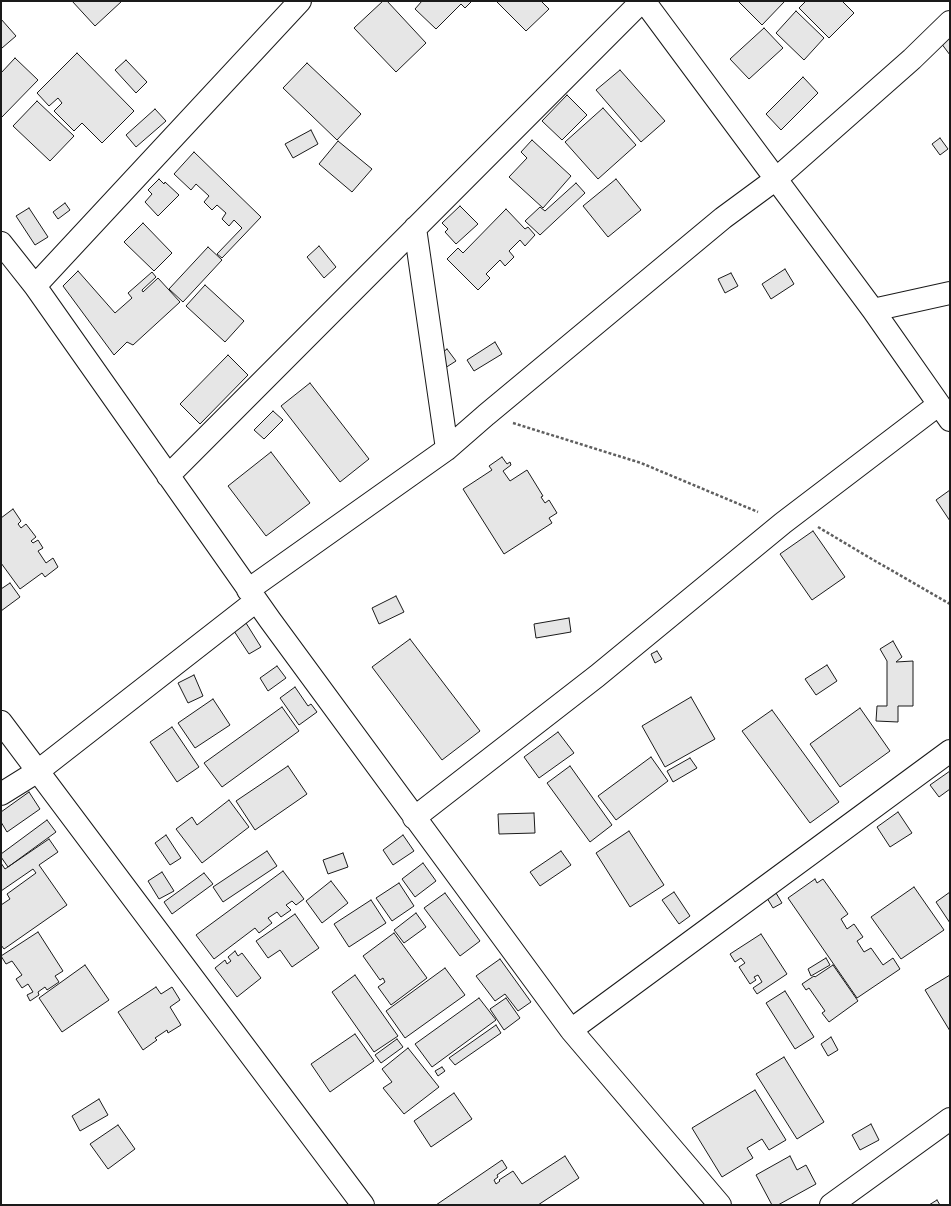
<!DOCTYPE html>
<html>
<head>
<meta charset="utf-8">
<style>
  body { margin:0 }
  #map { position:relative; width:951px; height:1206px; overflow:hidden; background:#fff; font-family:"DM Sans",sans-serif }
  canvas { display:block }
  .frame { position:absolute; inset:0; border:2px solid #1a1a1a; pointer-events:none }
</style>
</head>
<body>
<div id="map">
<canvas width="951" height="1206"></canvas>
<div class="frame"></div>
</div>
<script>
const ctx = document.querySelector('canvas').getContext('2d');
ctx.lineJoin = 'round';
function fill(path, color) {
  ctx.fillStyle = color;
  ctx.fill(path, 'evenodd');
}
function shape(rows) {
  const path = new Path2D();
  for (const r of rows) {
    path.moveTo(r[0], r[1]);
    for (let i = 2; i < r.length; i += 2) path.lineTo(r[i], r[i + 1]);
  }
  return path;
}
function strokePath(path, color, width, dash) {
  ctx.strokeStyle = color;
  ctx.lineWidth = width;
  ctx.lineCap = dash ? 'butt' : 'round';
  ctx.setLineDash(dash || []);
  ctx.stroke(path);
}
const building = shape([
  [72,1,122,1,95,26,72,1],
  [383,1,387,1,426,43,396,72,354,28,383,1],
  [422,1,472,1,465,8,461,4,436,29,415,9,422,1],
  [496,1,541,1,549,9,526,31,496,1],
  [738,1,785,1,762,25,738,1],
  [806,1,842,1,854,13,829,38,799,8,806,1],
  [796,11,824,38,804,60,776,33,796,11],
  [1,19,16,36,2,48,1,46,1,19],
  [764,28,783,48,749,79,730,59,764,28],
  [950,36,950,55,941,43,950,36],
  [77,53,134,111,102,143,82,123,74,131,54,111,62,103,58,98,49,106,37,93,77,53],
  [15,58,38,80,1,118,1,73,15,58],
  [126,60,147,82,136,93,115,70,126,60],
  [307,63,361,114,337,140,283,88,307,63],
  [620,70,665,121,641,142,596,90,620,70],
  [803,77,818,93,781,130,766,114,803,77],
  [567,95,587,115,562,140,542,121,567,95],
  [37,101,74,136,50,161,13,126,37,101],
  [603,108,636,145,598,179,565,142,603,108],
  [155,109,166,121,136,147,126,135,155,109],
  [311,130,318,144,293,158,285,144,311,130],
  [940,138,948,149,940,155,932,144,940,138],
  [532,140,571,176,543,208,509,177,527,158,521,152,532,140],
  [338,141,372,169,352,192,319,164,338,141],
  [194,152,261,217,222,258,217,254,242,228,234,220,229,226,222,219,226,213,217,205,212,210,204,202,209,196,196,184,191,190,174,174,194,152],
  [159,179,164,184,165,182,179,195,158,216,145,202,152,194,148,190,159,179],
  [616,179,641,210,608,237,583,206,616,179],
  [576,183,585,193,540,235,525,221,540,207,545,211,576,183],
  [65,203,70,210,58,219,53,212,65,203],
  [460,206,478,224,456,244,445,232,448,229,442,223,460,206],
  [29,208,48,237,35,245,16,216,29,208],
  [506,209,525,229,528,227,535,235,525,246,520,240,509,251,514,257,505,266,500,260,486,274,490,278,478,290,447,259,458,248,463,253,506,209],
  [143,223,172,253,154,271,124,242,143,223],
  [319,246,336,267,324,278,307,257,319,246],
  [208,247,222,260,183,302,169,289,208,247],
  [785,269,794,284,771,299,762,284,785,269],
  [78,271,115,313,132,298,128,293,152,272,156,277,142,290,143,292,158,278,180,302,133,345,127,342,114,355,63,286,78,271],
  [731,273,738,286,725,293,718,279,731,273],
  [205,285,244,321,225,342,186,306,205,285],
  [495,342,502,354,474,371,467,360,495,342],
  [447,349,456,361,445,368,437,357,447,349],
  [228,355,248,375,200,424,180,404,228,355],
  [310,383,369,459,340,482,281,406,310,383],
  [273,411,283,420,264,439,254,430,273,411],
  [271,452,310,503,266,536,228,486,271,452],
  [502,457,507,464,510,462,511,465,503,471,510,481,527,470,543,496,541,497,545,503,549,500,557,513,549,518,552,523,504,554,463,489,492,470,489,466,502,457],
  [950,490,950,521,936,500,950,490],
  [13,509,21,521,18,524,21,528,26,524,36,537,31,541,33,543,38,540,43,548,38,551,46,563,53,558,58,567,45,577,42,573,20,589,1,563,1,518,13,509],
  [813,531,845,577,812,600,780,554,813,531],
  [10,583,20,597,1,611,1,589,10,583],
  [396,596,404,612,379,624,372,608,396,596],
  [569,618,571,632,536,638,534,624,569,618],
  [246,623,261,647,249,654,234,631,246,623],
  [410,639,480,731,442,760,372,667,410,639],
  [893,641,902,657,896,662,913,661,913,706,898,706,898,722,876,721,877,706,887,706,887,661,880,649,893,641],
  [657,651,662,659,655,663,651,654,657,651],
  [827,665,837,681,816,695,805,679,827,665],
  [277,666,286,678,268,691,260,678,277,666],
  [194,675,203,696,188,703,178,683,194,675],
  [295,687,308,706,311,704,317,712,299,725,280,698,295,687],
  [691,697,715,739,665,767,642,726,691,697],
  [213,699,230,725,195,748,178,723,213,699],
  [282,707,299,731,222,787,204,763,282,707],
  [860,708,890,751,840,787,810,744,860,708],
  [772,710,839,802,810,823,742,731,772,710],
  [172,727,199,767,177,782,150,742,172,727],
  [558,732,574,753,539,778,524,757,558,732],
  [651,757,668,781,616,820,598,796,651,757],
  [690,758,697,768,673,782,667,771,690,758],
  [288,766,307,794,255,830,236,801,288,766],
  [570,766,612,825,590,842,547,783,570,766],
  [950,771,950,789,939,797,930,785,950,771],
  [29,792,40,809,7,832,1,822,1,812,29,792],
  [229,800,249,827,202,863,176,829,192,817,197,825,229,800],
  [898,812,912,833,890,847,877,827,898,812],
  [534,813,535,833,499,834,498,814,534,813],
  [47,820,56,832,8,867,1,857,1,854,47,820],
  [629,831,664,885,630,907,596,853,629,831],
  [166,835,181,858,170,865,155,843,166,835],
  [403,835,414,851,393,865,383,850,403,835],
  [49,839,58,852,39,865,67,905,4,949,1,945,1,905,10,899,7,894,36,873,33,869,1,891,1,863,5,869,49,839],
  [267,851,277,866,223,902,213,887,267,851],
  [561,851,571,865,540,886,530,872,561,851],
  [343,853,348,867,328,874,323,860,343,853],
  [423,863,436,881,415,897,402,879,423,863],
  [283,871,304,899,296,905,292,901,286,905,291,910,281,917,277,912,268,918,272,923,259,933,255,928,214,959,196,935,283,871],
  [162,872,174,891,159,899,148,881,162,872],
  [204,873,213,884,172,914,164,902,204,873],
  [815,879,817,883,823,879,848,914,841,919,847,929,854,924,863,937,857,941,864,952,871,948,883,965,893,958,900,969,857,998,788,898,815,879],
  [331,881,348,903,322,923,306,901,331,881],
  [399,883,414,906,392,921,376,898,399,883],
  [914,887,944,930,901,959,871,917,914,887],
  [674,892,690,916,679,924,662,900,674,892],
  [950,892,950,923,936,902,950,892],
  [445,893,480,941,460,956,424,908,445,893],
  [776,893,782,903,773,908,767,898,776,893],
  [371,900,386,923,349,947,334,924,371,900],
  [416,913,426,927,404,943,394,930,416,913],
  [295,914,319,948,292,967,280,950,268,958,256,941,295,914],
  [38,932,63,971,55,976,59,982,47,990,45,987,38,992,39,995,30,1001,27,995,33,992,28,984,22,988,16,979,22,975,12,961,6,964,1,956,38,932],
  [394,933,427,978,391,1005,378,987,385,982,383,978,380,980,363,956,394,933],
  [761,934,787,974,757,994,753,988,762,982,758,975,754,977,756,980,750,984,739,967,745,963,741,958,735,962,730,954,761,934],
  [235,951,238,956,242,953,261,978,237,997,215,968,225,960,227,964,231,961,228,957,235,951],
  [826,958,830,965,811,976,808,969,826,958],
  [500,959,531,1002,518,1011,505,994,495,1001,476,976,500,959],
  [85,965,109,1000,62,1032,39,998,85,965],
  [833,965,858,1001,829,1022,822,1013,825,1011,809,988,806,990,802,984,814,976,815,977,833,965],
  [445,968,465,995,405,1038,386,1011,445,968],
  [355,975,398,1036,374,1052,332,992,355,975],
  [950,975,950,1031,925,990,950,975],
  [156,987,161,994,172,987,180,1000,170,1007,181,1025,168,1033,167,1030,155,1038,157,1040,143,1050,118,1012,156,987],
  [785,991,814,1037,795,1049,766,1003,785,991],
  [479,998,496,1020,432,1067,415,1044,479,998],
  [506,998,520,1018,504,1030,490,1009,506,998],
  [496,1025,501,1033,455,1065,449,1058,496,1025],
  [355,1034,374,1061,330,1092,311,1064,355,1034],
  [831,1037,838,1050,828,1056,821,1044,831,1037],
  [397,1039,403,1047,381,1063,375,1055,397,1039],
  [408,1048,439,1087,404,1114,383,1088,392,1082,382,1069,408,1048],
  [784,1057,824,1122,797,1139,756,1074,784,1057],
  [442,1067,445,1071,438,1076,435,1071,442,1067],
  [755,1090,786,1140,769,1150,762,1139,747,1148,753,1158,722,1177,692,1128,755,1090],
  [454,1093,472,1119,431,1147,414,1121,454,1093],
  [99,1099,108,1115,80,1131,72,1116,99,1099],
  [871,1124,879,1140,860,1150,852,1135,871,1124],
  [118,1125,135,1149,108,1169,90,1144,118,1125],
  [565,1156,579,1178,538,1205,436,1205,502,1160,507,1168,497,1175,498,1177,494,1180,496,1184,500,1181,499,1180,513,1171,522,1184,565,1156],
  [790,1156,797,1170,806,1165,816,1184,778,1205,772,1205,756,1175,790,1156],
  [937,1200,940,1205,929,1205,937,1200]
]);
const path = shape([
  [513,423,641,463,758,512],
  [818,527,870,558,950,604]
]);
const street = shape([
  [644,1,873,310,950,420],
  [415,228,447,449],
  [1,243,35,286,270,620,571,1030,720,1205],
  [35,286,300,1],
  [873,310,950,293],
  [168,476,642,1],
  [248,590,447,449,486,415,723,218,776,179,912,59,950,22],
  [1,722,363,1205],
  [1,794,38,771,256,601],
  [414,818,597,676,783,523,938,405],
  [571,1030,950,751],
  [831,1205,950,1119]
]);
fill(building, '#e6e6e6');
strokePath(building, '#1a1a1a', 1);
strokePath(street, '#1a1a1a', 24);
strokePath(path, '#5f5f5f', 2.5, [3, 2]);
strokePath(street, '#fff', 22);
</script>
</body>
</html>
